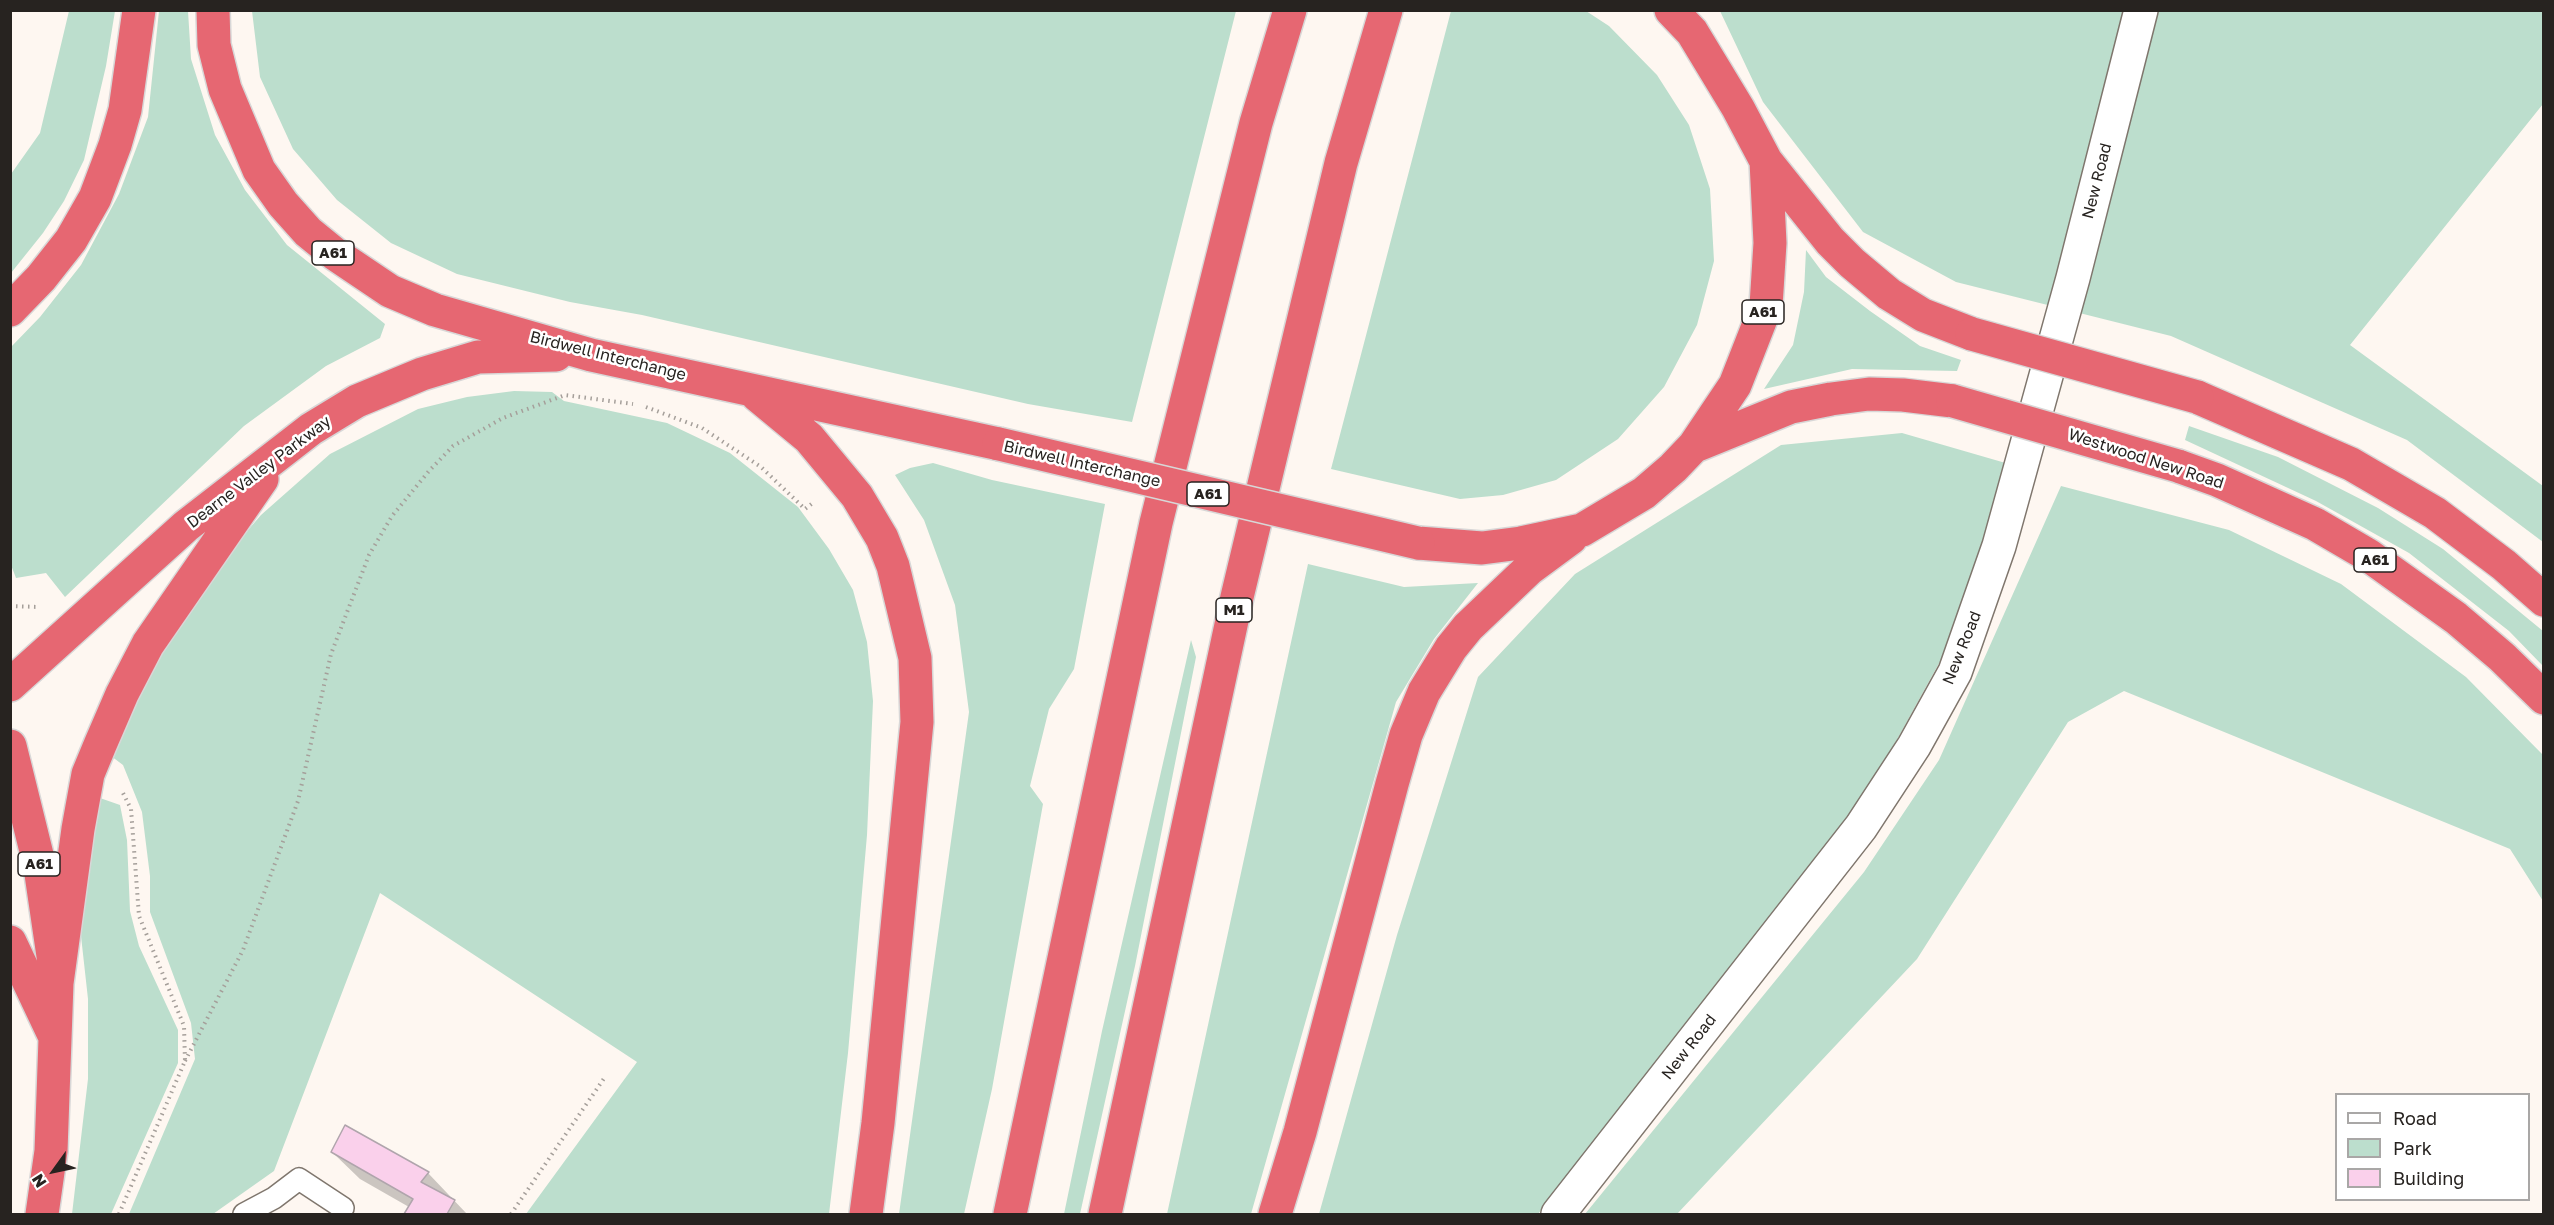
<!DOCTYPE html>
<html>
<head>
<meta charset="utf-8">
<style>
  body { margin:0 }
  #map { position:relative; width:2554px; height:1225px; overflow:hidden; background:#fef7f1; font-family:"Golos Text",sans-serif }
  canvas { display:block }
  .frame { position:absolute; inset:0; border:12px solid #272320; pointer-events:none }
  .legend { position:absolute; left:2335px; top:1093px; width:195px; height:108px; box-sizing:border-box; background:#fff; border:2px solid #a9a7a6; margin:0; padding:8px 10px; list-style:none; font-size:18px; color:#272320 }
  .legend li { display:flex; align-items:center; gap:12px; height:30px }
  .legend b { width:30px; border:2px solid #a9a7a6 }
  .north { position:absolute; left:24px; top:1141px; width:60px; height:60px; -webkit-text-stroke:4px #fff; paint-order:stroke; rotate:237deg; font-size:16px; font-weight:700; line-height:24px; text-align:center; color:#272320 }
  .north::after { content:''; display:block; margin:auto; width:21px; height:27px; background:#272320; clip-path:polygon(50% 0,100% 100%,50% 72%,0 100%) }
</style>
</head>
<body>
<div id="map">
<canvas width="2554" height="1225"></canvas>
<div class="frame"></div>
<ul class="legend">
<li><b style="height:8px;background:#fff"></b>Road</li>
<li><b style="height:16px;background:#bcdecd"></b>Park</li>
<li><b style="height:16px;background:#fad0eb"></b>Building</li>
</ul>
<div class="north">N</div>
</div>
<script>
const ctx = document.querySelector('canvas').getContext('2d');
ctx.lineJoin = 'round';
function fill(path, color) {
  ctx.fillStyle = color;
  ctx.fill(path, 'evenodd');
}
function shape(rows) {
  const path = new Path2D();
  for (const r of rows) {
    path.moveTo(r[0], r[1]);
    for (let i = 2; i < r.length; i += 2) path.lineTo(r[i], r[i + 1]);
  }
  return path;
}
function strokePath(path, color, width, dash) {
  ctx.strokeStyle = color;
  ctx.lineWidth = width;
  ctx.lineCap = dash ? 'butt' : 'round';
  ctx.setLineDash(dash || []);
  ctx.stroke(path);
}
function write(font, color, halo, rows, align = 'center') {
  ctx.font = font + ' "Golos Text",sans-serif';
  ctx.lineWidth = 5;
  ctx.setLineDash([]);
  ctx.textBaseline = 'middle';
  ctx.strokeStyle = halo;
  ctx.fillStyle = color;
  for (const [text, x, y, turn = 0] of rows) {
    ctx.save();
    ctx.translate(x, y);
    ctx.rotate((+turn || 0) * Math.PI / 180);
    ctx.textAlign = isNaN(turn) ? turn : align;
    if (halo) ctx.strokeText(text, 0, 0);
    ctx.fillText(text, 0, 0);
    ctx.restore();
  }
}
const green = shape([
  [69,11,115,11,106,66,84,160,64,201,43,233,11,273,11,174,40,133],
  [159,11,188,11,191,59,215,135,245,190,287,245,385,324,380,338,326,366,244,426,65,597,46,573,16,578,11,565,11,347,40,317,81,265,119,194,148,117],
  [252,11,252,10,1236,11,1132,422,1028,404,642,315,570,302,457,274,391,243,337,200,293,149,260,77],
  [1451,11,1586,11,1609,26,1657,75,1689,125,1710,189,1714,261,1697,325,1664,387,1618,439,1556,480,1503,495,1460,499,1331,469],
  [1720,11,2543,11,2543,104,2350,345,2543,486,2543,542,2407,440,2171,336,1956,282,1863,232,1763,102],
  [1806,250,1826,277,1870,311,1920,346,1961,360,1957,371,1852,369,1764,389,1793,345,1804,292],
  [514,391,552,392,564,401,667,423,730,453,798,507,829,549,853,590,867,642,873,701,867,835,848,1053,829,1214,526,1214,637,1062,380,893,274,1171,213,1214,129,1214,195,1059,191,1023,150,912,150,876,142,812,123,765,111,756,143,679,230,551,261,515,330,454,418,409,467,397],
  [2189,426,2278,457,2378,508,2443,549,2543,631,2543,666,2509,631,2409,553,2316,501,2185,440],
  [1902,433,2009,464,1954,636,1871,787,1538,1214,1319,1214,1397,935,1478,677,1575,574,1781,445],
  [933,463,992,480,1105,504,1074,669,1049,709,1030,786,1043,804,992,1089,964,1214,899,1214,969,712,955,605,924,520,895,475,910,468],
  [2061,486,2229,530,2341,584,2466,677,2543,755,2543,901,2510,849,2124,691,2068,722,1917,959,1677,1214,1585,1214,1864,872,1939,760],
  [1308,564,1404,587,1478,583,1434,639,1396,702,1251,1214,1167,1214],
  [1191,640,1196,657,1135,966,1080,1214,1064,1214,1102,1031],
  [100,798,120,805,127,840,130,911,139,946,178,1030,178,1063,111,1214,72,1214,88,1079,88,999,81,936,88,859]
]);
const shadow = shape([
  [332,1152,428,1173,467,1214,405,1214,409,1207,360,1179]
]);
const building = shape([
  [345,1125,429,1172,421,1182,455,1200,447,1214,404,1214,413,1199,331,1152,345,1125]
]);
const path = shape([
  [646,407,702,428,761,467,805,509,814,502],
  [10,606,39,607],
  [185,1061,243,950,298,801,331,654,369,555,392,516,429,471,453,446,503,418,565,395,633,404],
  [119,1214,185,1061,184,1026,139,916,131,809,123,793],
  [511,1214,605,1077]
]);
const lane = shape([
  [244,1214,274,1198,299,1179,343,1208]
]);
const street = shape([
  [1558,1214,1861,827,1914,746,1955,672,1999,546,2073,278,2141,10]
]);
const highway = shape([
  [213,10,214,45,225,89,259,170,283,204,308,232,335,254,390,291,435,310,591,355,999,444],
  [1766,161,1830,241,1852,263,1889,294,1923,315,1972,334],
  [10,310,41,278,71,240,95,198,115,145,125,110,139,10],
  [757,395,809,438,857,496,882,538,893,566,915,658,917,722,878,1123,866,1214],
  [2197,397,2351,464,2435,513,2504,565,2544,600],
  [1695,446,1791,407,1831,399,1869,394,1903,395,1953,401],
  [2178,466,2217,480,2315,524,2368,555,2456,618,2502,657,2544,698],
  [1418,543,1482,548,1521,543,1582,530,1644,493,1673,468,1694,446,1735,385,1766,306,1770,243,1766,161,1738,108,1692,32,1671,10],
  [10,685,186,526,311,429,357,401,422,374,478,357,556,355],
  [10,746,40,867,57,983,51,1151,42,1214],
  [10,942,53,1033],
  [57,983,78,829,88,774,100,745,122,694,148,644,262,479],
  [1010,1214,1156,523,1256,123,1290,10],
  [1105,1214,1237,597,1341,163,1386,10],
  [1275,1214,1300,1132,1392,784,1406,735,1424,692,1451,648,1468,627,1529,569,1571,538]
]);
const highwayBridge = shape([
  [1972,334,2197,397],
  [1953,401,2178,466],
  [999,444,1418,543]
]);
const shields = [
  [333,253,42],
  [1763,312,42],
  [1208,494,42],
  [2375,560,42],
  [1234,610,36],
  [39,864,42]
];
const shieldNames = [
  ["A61",333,253],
  ["A61",1763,312],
  ["A61",1208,494],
  ["A61",2375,560],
  ["M1",1234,610],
  ["A61",39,864]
];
const streetNames = [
  ["New Road",2097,181,-76],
  ["Birdwell Interchange",608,356,14],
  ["Westwood New Road",2146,459,18],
  ["Birdwell Interchange",1082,464,13],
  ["Dearne Valley Parkway",259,472,-37],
  ["New Road",1962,648,-68],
  ["New Road",1689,1047,-52]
];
fill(green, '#bcdecd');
fill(shadow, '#0003');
fill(building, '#fad0eb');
strokePath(building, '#b0a5ac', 1.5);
strokePath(lane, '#7f766d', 24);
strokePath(street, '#7f766d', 36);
strokePath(highway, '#d8d7d7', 36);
strokePath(path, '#a59f9a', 4, [1.5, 4.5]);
strokePath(lane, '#fff', 21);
strokePath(street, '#fff', 33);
strokePath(highway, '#e66772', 33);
strokePath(highwayBridge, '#d8d7d7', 36, []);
strokePath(highwayBridge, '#e66772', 33);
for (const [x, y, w] of shields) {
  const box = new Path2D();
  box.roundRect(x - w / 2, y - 12, w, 24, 4.5);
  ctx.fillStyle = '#fff';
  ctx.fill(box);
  strokePath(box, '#272320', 1.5);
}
write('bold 15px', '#272320', null, shieldNames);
write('16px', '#272320', '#fff', streetNames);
</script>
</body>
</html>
